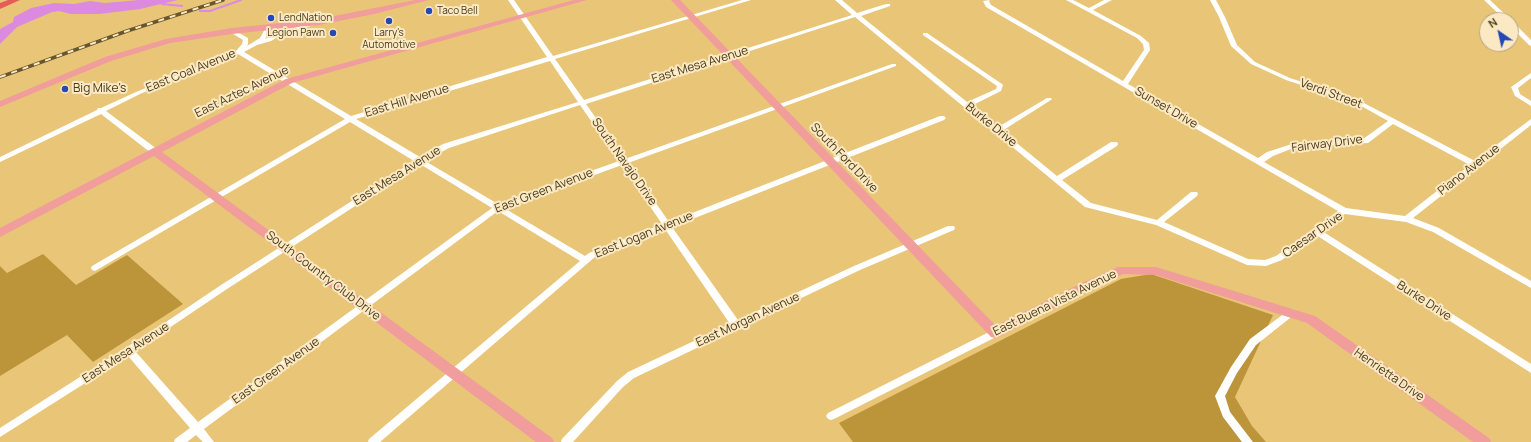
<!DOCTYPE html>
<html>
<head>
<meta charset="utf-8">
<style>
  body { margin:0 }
  #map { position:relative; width:1531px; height:442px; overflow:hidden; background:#e9c578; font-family:Manrope,sans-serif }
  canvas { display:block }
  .north { position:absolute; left:1479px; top:12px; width:40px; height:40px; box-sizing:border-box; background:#fbe9c3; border:1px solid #b4a37f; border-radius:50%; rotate:326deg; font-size:11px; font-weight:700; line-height:16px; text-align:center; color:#493a1a }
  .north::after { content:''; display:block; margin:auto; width:14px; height:18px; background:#2249b7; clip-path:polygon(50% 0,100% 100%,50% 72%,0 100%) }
</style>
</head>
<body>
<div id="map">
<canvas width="1531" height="442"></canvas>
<div class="north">N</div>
</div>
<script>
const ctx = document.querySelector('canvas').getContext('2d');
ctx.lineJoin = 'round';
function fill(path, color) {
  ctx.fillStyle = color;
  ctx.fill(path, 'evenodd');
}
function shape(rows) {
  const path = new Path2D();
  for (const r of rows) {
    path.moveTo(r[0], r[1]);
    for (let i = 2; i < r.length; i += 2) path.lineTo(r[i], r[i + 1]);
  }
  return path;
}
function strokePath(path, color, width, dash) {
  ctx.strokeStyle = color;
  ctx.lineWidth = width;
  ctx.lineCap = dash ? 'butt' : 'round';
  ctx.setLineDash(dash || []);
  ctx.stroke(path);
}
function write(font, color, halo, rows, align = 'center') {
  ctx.font = font + ' Manrope,sans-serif';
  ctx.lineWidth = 4;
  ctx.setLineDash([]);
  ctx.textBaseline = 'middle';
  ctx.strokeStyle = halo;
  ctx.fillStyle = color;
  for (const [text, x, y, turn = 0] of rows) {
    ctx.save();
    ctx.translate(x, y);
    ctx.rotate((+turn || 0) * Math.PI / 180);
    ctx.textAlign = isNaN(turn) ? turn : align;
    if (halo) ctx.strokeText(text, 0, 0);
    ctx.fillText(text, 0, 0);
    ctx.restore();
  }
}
const green = shape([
  [43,254,76,285,127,255,183,304,93,362,67,335,0,376,0,266,7,273],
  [1151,274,1273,315,1235,397,1252,426,1266,442,853,442,839,423,1121,279]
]);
const water = shape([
  [139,0,178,0,140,9,99,14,71,14,59,11,52,12,17,27,0,44,0,29,13,22,14,17,31,8,54,3,74,4,90,1,105,3]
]);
const stream = shape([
  [162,4,182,6],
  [200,11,210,11,241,0]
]);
const minor = shape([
  [508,0,514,0,553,56,742,0,751,0,555,59,584,100,852,15,835,0,842,0,857,13,886,4,890,4,890,6,861,16,967,102,996,89,997,86,923,35,923,33,927,33,1002,84,1003,85,1001,91,971,106,998,127,1047,98,1051,98,1052,99,1051,100,1002,131,1057,176,1111,142,1117,142,1118,144,1117,146,1062,180,1091,203,1157,220,1191,192,1197,192,1198,194,1197,196,1164,222,1248,259,1265,260,1276,256,1338,211,986,7,983,1,990,0,989,1,991,5,1123,81,1144,50,1143,44,1137,38,1066,0,1073,0,1089,8,1104,0,1112,0,1093,10,1141,36,1149,43,1150,50,1128,84,1258,158,1267,152,1295,143,1363,139,1388,121,1356,103,1286,80,1251,64,1231,46,1219,17,1210,0,1216,0,1225,17,1237,45,1255,62,1290,78,1360,101,1475,161,1531,119,1531,125,1413,218,1439,228,1531,281,1531,288,1433,232,1406,222,1345,214,1322,231,1531,364,1531,373,1316,235,1282,260,1266,266,1247,265,1156,225,1085,207,855,17,586,104,625,159,892,64,896,64,896,66,628,163,669,222,940,116,944,116,946,118,944,120,672,227,738,320,854,266,948,226,954,226,955,228,954,230,860,270,634,378,623,387,573,442,561,442,562,439,617,381,628,372,730,324,665,229,595,257,380,442,368,442,369,439,580,261,498,211,204,429,214,442,203,442,196,435,187,442,174,442,175,439,190,428,128,356,0,437,0,428,163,324,221,285,414,161,350,122,95,271,92,270,91,268,92,266,345,119,238,54,140,94,106,111,157,149,158,151,157,153,151,153,101,114,0,162,0,157,97,110,98,108,101,108,136,92,236,51,242,44,243,40,230,32,230,30,232,29,248,38,248,44,247,46,260,38,266,27,268,26,271,28,265,39,279,32,310,23,314,23,314,25,283,34,271,41,257,45,244,52,351,116,547,57,508,0],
  [550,61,578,102,443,144,420,157,356,119,550,61],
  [580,105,619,161,498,204,425,161,449,148,580,105],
  [1393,124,1470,165,1405,216,1346,208,1264,162,1273,156,1296,147,1368,143,1393,124],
  [420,164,492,208,198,422,135,351,227,289,420,164],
  [622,165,662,224,589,253,585,256,504,208,622,165],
  [1484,0,1490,0,1510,19,1511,20,1505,20,1484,0],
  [1511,21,1513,22,1531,40,1531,46,1529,45,1511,27,1511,21],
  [1531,73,1531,78,1518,88,1520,94,1531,101,1531,106,1515,96,1511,87,1531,73],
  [1292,309,1295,310,1296,312,1295,314,1256,345,1237,373,1225,396,1230,412,1253,442,1242,442,1223,417,1215,396,1231,367,1250,339,1289,310,1292,309],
  [995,329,998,330,1000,333,998,336,834,419,831,420,828,419,826,416,828,413,995,329]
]);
const major = shape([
  [415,0,429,0,374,14,319,25,232,34,170,43,111,61,0,107,0,101,105,57,166,39,232,28,319,19,415,0],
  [574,0,587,0,292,83,162,152,552,438,554,442,536,442,154,156,0,237,0,228,286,79,574,0],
  [671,0,680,0,996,326,1082,283,1118,267,1156,267,1315,316,1489,438,1491,442,1473,442,1307,323,1156,275,1123,274,1090,289,999,337,995,338,991,337,671,0]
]);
const highway = shape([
  [8,0,20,0,0,9,0,3,8,0]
]);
const rail = shape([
  [0,77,127,31,223,0]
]);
const markers = [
  [429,11,4,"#2249b7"],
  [271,18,4,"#2249b7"],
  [389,21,4,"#2249b7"],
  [333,33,4,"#2249b7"],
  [65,89,4,"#2249b7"]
];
const farPoinames = [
  ["Taco Bell",437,11],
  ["LendNation",279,18],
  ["Legion Pawn",325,33,"right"],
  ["Larry's",389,33,"center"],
  ["Automotive",389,45,"center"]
];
const streetNames = [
  ["East Mesa Avenue",700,65,-17],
  ["East Coal Avenue",191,71,-22],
  ["East Aztec Avenue",242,92,-26],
  ["Verdi Street",1331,94,20],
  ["East Hill Avenue",407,101,-17],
  ["Sunset Drive",1166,108,30],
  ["Burke Drive",991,125,39],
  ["Fairway Drive",1327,144,-7],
  ["South Ford Drive",844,158,46],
  ["South Navajo Drive",624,162,55],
  ["Piano Avenue",1469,170,-38],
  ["East Mesa Avenue",397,176,-32],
  ["East Green Avenue",544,191,-21],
  ["East Logan Avenue",644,235,-22],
  ["Caesar Drive",1313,235,-35],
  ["South Country Club Drive",323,276,37],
  ["Burke Drive",1424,301,33],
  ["East Buena Vista Avenue",1055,303,-26],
  ["East Morgan Avenue",748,320,-25],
  ["East Mesa Avenue",126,353,-33],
  ["East Green Avenue",276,371,-36],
  ["Henrietta Drive",1389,375,35]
];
const poiNames = [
  ["Big Mike's",73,89]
];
fill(green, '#bc9439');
fill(water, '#db8ae0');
strokePath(stream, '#db8ae0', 2);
fill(minor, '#fff');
fill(major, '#f09d9b');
fill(highway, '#e65c58');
strokePath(rail, '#69562d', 3.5);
strokePath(rail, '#fbe9c3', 2, [6]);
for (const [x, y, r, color] of markers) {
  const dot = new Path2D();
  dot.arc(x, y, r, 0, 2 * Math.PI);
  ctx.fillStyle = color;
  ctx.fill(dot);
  strokePath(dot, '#fbe9c3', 1.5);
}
write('10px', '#493a1a', '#fbe9c3', farPoinames, 'left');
write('12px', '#493a1a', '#fbe9c3', streetNames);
write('12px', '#493a1a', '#fbe9c3', poiNames, 'left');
</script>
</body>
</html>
